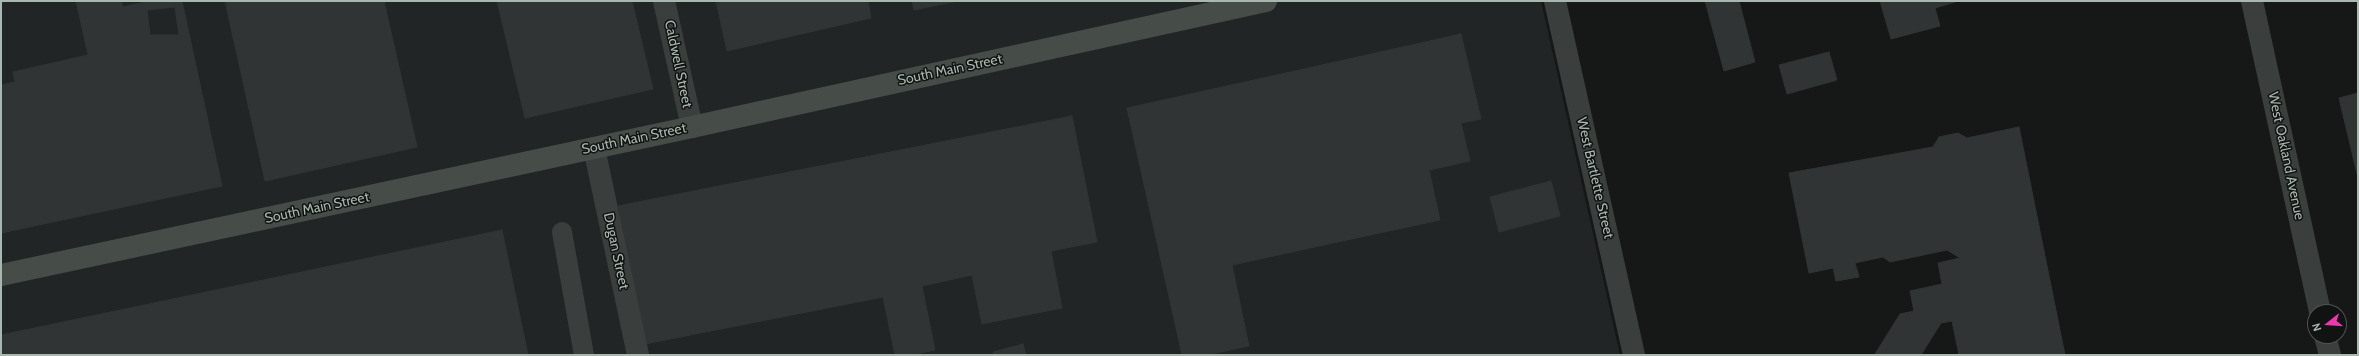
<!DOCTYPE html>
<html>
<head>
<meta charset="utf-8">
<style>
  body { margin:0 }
  #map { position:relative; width:2359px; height:356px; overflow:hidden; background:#161818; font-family:Cabin,sans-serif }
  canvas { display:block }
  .frame { position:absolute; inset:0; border:2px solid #a9b8af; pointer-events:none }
  .north { position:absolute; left:2307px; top:304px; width:40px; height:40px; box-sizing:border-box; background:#111313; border:1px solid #4e5551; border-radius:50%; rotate:253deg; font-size:11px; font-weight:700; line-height:16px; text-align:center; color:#a9b8af }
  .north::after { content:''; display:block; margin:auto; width:14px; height:18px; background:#f037b0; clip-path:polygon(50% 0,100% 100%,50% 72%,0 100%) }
</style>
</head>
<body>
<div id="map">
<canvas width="2359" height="356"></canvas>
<div class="frame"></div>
<div class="north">N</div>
</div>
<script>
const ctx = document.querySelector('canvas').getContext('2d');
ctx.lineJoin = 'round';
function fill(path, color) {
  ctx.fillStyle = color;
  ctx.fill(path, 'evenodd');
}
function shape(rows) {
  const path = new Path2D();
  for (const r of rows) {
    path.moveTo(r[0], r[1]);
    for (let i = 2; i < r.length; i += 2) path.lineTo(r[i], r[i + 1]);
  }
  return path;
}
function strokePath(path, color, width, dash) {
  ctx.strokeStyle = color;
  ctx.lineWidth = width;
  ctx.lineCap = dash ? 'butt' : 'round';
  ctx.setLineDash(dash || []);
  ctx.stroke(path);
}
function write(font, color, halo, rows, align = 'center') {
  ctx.font = font + ' Cabin,sans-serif';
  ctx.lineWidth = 3;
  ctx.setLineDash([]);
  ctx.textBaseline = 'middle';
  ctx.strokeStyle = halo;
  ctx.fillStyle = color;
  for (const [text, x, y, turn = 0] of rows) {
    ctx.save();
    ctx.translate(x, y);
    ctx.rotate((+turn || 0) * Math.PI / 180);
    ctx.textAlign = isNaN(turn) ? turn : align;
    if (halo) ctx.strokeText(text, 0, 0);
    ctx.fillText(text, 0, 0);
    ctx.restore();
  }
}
const built = shape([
  [1,1,1541,1,1620,355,1,355]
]);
const building = shape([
  [76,1,121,1,123,7,150,1,182,1,222,186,1,233,1,85,15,82,13,72,88,55,76,1],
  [225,1,384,1,417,147,265,181,225,1],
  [497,1,632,1,653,89,525,118,497,1],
  [716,1,868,1,871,18,727,51,716,1],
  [912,1,957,1,914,10,912,1],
  [1705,1,1739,1,1755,62,1724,71,1705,1],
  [1880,1,1955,1,1955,2,1935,8,1940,26,1891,39,1880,1],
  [175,7,179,35,150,35,147,10,175,7],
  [1461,34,1481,119,1461,123,1470,161,1429,170,1440,220,1333,243,1295,71,1461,34],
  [1829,52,1837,80,1787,94,1779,65,1829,52],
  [1295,71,1333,243,1232,265,1249,346,1207,355,1182,355,1127,108,1295,71],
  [2358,93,2358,178,2339,98,2358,93],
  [1072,116,1097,242,1051,251,1062,308,982,324,972,275,922,286,935,350,912,355,895,355,883,297,645,344,618,206,1072,116],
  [2019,127,2065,355,1959,355,1952,321,1941,323,1921,355,1877,355,1875,354,1900,314,1914,311,1910,291,1942,284,1938,263,1960,258,1947,250,1890,262,1883,257,1855,263,1859,277,1836,281,1833,268,1809,273,1789,173,1933,147,1939,137,1958,133,1967,138,2019,127],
  [1551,181,1560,216,1499,232,1490,197,1551,181],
  [502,230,528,355,30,355,25,330,502,230],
  [25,330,30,355,1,355,1,335,25,330],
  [1023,344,1026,355,994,355,993,352,1023,344]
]);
const service = shape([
  [562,232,584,355]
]);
const minor = shape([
  [664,1,692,127],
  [594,148,638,355]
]);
const tertiary = shape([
  [1555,1,1634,355],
  [2252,1,2320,312],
  [2325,336,2330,355]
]);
const secondary = shape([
  [1,275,692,127,1266,1]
]);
const streetNames = [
  ["Caldwell Street",678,64,78],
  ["South Main Street",950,70,-12],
  ["South Main Street",634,139,-12],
  ["West Oakland Avenue",2286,156,78],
  ["West Bartlette Street",1595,178,77],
  ["South Main Street",317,208,-12],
  ["Dugan Street",616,251,78]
];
fill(built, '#222525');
fill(building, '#313434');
strokePath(building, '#303433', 1);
strokePath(service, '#3a3f3d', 20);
strokePath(minor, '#3a3f3d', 22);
strokePath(tertiary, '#3a3f3d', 22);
strokePath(secondary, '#464d49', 22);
write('14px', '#a9b8af', '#111313', streetNames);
</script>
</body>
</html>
